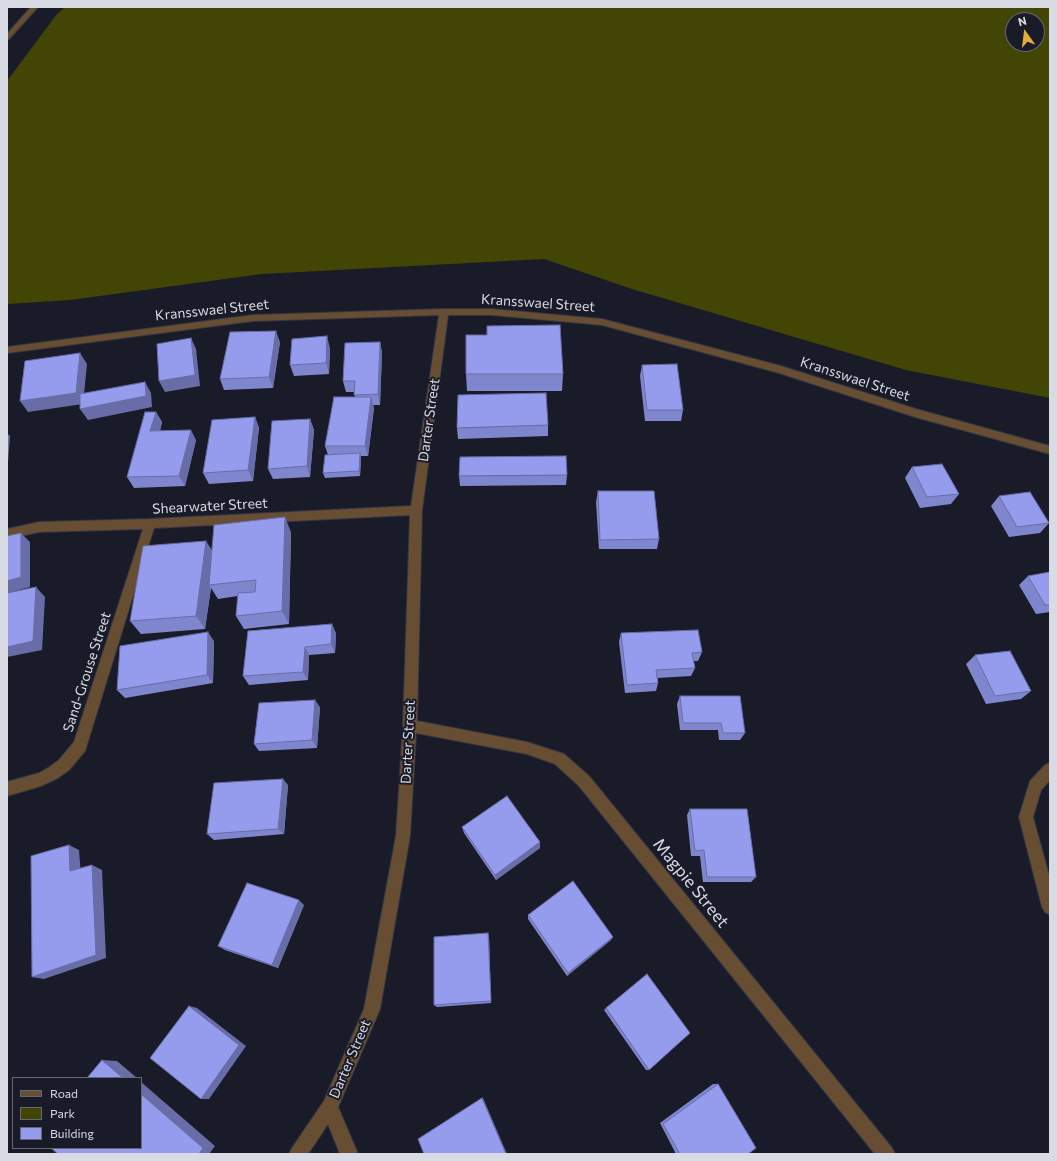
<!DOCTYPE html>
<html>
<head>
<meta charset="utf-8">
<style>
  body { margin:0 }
  #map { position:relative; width:1057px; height:1161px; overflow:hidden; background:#1a1b29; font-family:Commissioner,sans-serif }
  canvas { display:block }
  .frame { position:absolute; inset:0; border:8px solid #d8dae4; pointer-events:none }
  .legend { position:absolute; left:12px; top:1077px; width:130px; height:72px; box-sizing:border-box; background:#1a1b29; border:1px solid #666774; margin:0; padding:5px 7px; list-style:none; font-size:12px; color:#d8dae4 }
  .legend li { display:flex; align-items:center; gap:8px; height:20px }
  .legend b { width:20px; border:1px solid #666774 }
  .north { position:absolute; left:1005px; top:12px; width:40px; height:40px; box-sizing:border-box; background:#1a1b29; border:1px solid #666774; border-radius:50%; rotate:346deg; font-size:11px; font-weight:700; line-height:16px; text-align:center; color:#d8dae4 }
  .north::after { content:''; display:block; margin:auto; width:14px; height:18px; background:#e4ae35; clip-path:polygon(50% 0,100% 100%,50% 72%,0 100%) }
</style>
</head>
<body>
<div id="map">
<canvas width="1057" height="1161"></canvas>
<div class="frame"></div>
<ul class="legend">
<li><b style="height:5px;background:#674d32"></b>Road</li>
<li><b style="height:11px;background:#434504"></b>Park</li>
<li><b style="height:11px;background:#959cee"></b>Building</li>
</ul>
<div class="north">N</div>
</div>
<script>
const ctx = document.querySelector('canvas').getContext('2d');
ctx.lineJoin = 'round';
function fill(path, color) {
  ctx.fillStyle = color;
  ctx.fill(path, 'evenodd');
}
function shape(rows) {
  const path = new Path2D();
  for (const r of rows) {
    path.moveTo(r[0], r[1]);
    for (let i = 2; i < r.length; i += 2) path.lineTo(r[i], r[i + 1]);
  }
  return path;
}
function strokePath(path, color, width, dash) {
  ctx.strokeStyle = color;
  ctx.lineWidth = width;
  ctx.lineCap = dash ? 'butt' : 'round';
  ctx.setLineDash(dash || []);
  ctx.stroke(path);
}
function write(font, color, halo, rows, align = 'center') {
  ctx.font = font + ' Commissioner,sans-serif';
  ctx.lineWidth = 4;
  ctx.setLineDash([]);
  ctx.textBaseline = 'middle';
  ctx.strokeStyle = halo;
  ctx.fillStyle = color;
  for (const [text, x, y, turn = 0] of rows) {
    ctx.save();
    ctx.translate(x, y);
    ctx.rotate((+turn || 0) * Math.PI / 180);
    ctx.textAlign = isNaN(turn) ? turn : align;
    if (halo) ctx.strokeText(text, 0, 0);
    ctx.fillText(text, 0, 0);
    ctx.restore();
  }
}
const green = shape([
  [65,7,1050,7,1050,398,906,370,632,289,544,259,262,274,70,300,7,304,7,81,57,14],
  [1013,20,1037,20,1037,44,1013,44]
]);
const minor = shape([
  [31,7,38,7,9,39,7,40,7,34,31,7],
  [444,309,492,309,602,319,781,366,916,409,1050,446,1050,454,915,417,779,373,602,325,492,315,448,315,422,510,417,721,527,742,564,754,589,776,892,1148,895,1154,875,1154,579,786,555,764,527,754,416,733,410,836,380,1009,338,1107,358,1154,340,1154,328,1124,308,1154,289,1154,292,1148,324,1101,364,1009,396,836,403,726,410,515,154,528,85,751,69,770,58,778,41,786,7,796,7,782,39,773,48,768,59,760,74,742,143,529,39,532,7,539,7,529,39,522,150,519,411,506,439,315,253,321,7,353,7,347,253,315,444,309],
  [1050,763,1050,780,1041,790,1033,817,1050,879,1050,915,1045,912,1042,907,1019,817,1030,781,1045,765,1050,763]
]);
const wall = shape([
  [280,342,273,388,224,390,220,379],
  [380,342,382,353,380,405,373,405,374,408,368,456,361,456,361,459,360,476,325,478,323,473,328,455,325,446,355,397,355,392,346,392,343,381],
  [330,348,329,374,294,376,290,365],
  [642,365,683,410,681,421,645,421,640,376],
  [466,374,563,374,562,391,467,391],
  [156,412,162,422,160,431,196,440,185,486,134,488,127,477],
  [255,417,259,428,253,481,209,484,203,473],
  [310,419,314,430,310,477,273,479,268,469],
  [548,425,548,436,458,439,457,428],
  [912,467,959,494,951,504,920,508,905,478],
  [567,475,566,485,460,486,459,476],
  [598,491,659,539,657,549,599,549,596,502],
  [999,496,1049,523,1040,533,1009,537,991,506],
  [291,532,289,624,244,629,236,616,238,596,218,599,211,588,205,629,141,634,130,621,212,550],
  [1050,572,1050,612,1036,614,1019,585,1028,576],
  [248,631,336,633,335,653,309,655,308,680,249,685,243,676],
  [621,633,702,652,698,661,693,661,695,668,691,676,657,678,658,683,656,691,625,693,619,642],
  [214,641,213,683,125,698,117,690],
  [975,655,1031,691,1021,699,986,704,966,664],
  [680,696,745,733,740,740,719,740,718,730,680,730,677,704],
  [320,707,317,748,259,751,254,744],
  [288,785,284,834,214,840,207,834],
  [690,809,756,877,751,882,703,882,700,856,691,856,687,815],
  [462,827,540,848,496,880,464,833],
  [304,905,278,968,225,950,218,946],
  [528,915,611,940,567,976,528,919],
  [489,936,491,1003,437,1007,434,1005],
  [606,1008,649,1070,646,1070,604,1010],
  [713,1084,718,1084,748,1154,676,1154,660,1123]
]);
const shadedWall = shape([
  [276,331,280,342,273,388,269,377],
  [327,336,330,348,329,374,326,363],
  [191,338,196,349,200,386,165,392,159,381],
  [380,342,382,353,380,405,378,394],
  [80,353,87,364,83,404,28,412,20,401],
  [145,382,151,393,152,407,88,420,80,409],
  [371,397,374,408,368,456,365,446],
  [156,412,162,422,157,442,150,431],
  [255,417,259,428,253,481,248,470],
  [310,419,314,430,310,477,307,466],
  [191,430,196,440,185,486,179,476],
  [7,433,10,436,8,462,7,462],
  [360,453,361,459,360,476,359,471],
  [285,517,291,532,289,624,282,611],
  [21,533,30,542,30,587,7,593,7,581],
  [206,541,215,555,209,585,211,588,205,629,196,616],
  [36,587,45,597,42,650,7,657,7,647],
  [332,624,336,633,335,653,331,644],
  [208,632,214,641,213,683,207,675],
  [305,647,309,655,308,680,303,672],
  [315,700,320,707,317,748,312,740],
  [283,779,288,785,284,834,278,829],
  [540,842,540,848,496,880,495,875],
  [69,845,79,850,81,876,70,871],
  [92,865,102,870,106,958,44,979,32,977],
  [299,900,304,905,278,968,272,965],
  [488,933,489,936,491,1003,491,1001],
  [613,937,611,940,567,976,568,973],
  [189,1006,197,1008,246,1046,209,1099,201,1099],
  [102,1060,117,1061,137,1078,123,1078],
  [141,1082,215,1146,209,1154,199,1154,141,1094],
  [482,1098,483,1098,507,1154,506,1154]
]);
const building = shape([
  [560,325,563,374,466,374,466,335,487,335,487,326,560,325],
  [276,331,269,377,220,379,230,332,276,331],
  [327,336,326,363,290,365,292,339,327,336],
  [191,338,195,375,159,381,157,344,191,338],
  [380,342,378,394,354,395,355,381,343,381,345,343,380,342],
  [80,353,76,393,20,401,25,361,80,353],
  [677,364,683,410,647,410,642,365,677,364],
  [145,382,146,396,80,409,80,394,145,382],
  [546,393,548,425,457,428,458,395,546,393],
  [334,397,371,397,365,446,325,446,334,397],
  [145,412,156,412,150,431,191,430,179,476,127,477,145,412],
  [255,417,248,470,203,473,212,420,255,417],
  [310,419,307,466,268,469,272,421,310,419],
  [360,453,359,471,323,473,325,455,360,453],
  [566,456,567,475,459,476,460,457,566,456],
  [942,464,959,494,927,497,912,467,942,464],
  [598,491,654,491,659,539,600,540,598,491],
  [1030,492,1049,523,1017,527,999,496,1030,492],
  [285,517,282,611,236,616,238,593,255,592,256,580,209,585,214,525,285,517],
  [21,533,21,577,7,581,7,536,21,533],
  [206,541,196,616,130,621,143,546,206,541],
  [1050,572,1050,605,1045,605,1028,576,1050,572],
  [36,587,33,641,7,647,7,593,36,587],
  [332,624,331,644,305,647,303,672,243,676,248,631,332,624],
  [698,630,702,652,692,653,695,668,656,670,658,683,627,685,621,633,698,630],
  [208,632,207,675,117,690,120,646,208,632],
  [1010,651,1031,691,995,696,975,655,1010,651],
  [680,696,740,696,745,733,723,733,721,723,683,723,680,696],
  [315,700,312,740,254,744,259,703,315,700],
  [283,779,278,829,207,834,214,783,283,779],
  [507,796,540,842,495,875,462,827,507,796],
  [690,809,747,809,756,877,707,877,704,850,695,851,690,809],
  [69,845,70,871,92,865,96,955,32,977,31,856,69,845],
  [573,881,613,937,568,973,528,915,573,881],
  [247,883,299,900,272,965,218,946,247,883],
  [488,933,491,1001,434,1005,434,937,488,933],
  [647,974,690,1033,649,1070,606,1008,647,974],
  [189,1006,239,1045,201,1099,150,1058,189,1006],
  [102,1060,123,1078,87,1078,102,1060],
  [718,1084,756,1148,748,1154,680,1154,663,1124,718,1084],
  [141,1094,203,1148,199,1154,58,1154,51,1148,141,1148,141,1094],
  [482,1098,506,1154,424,1154,418,1139,482,1098]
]);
const streetNames = [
  ["Kransswael Street",538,303,4],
  ["Kransswael Street",212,310,-6],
  ["Kransswael Street",855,379,18],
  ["Darter Street",429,420,-82],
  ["Shearwater Street",210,506,-3],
  ["Sand-Grouse Street",87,672,-72],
  ["Darter Street",408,742,-87],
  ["Darter Street",350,1059,-67]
];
const nearStreetnames = [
  ["Magpie Street",691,883,51]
];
fill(green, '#434504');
strokePath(minor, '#353643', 2);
fill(minor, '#674d32');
fill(wall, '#8086cd');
fill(shadedWall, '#686da7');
fill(building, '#959cee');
strokePath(building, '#686da7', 1);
write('14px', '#d8dae4', '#1a1b29', streetNames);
write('17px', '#d8dae4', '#1a1b29', nearStreetnames);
</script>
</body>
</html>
